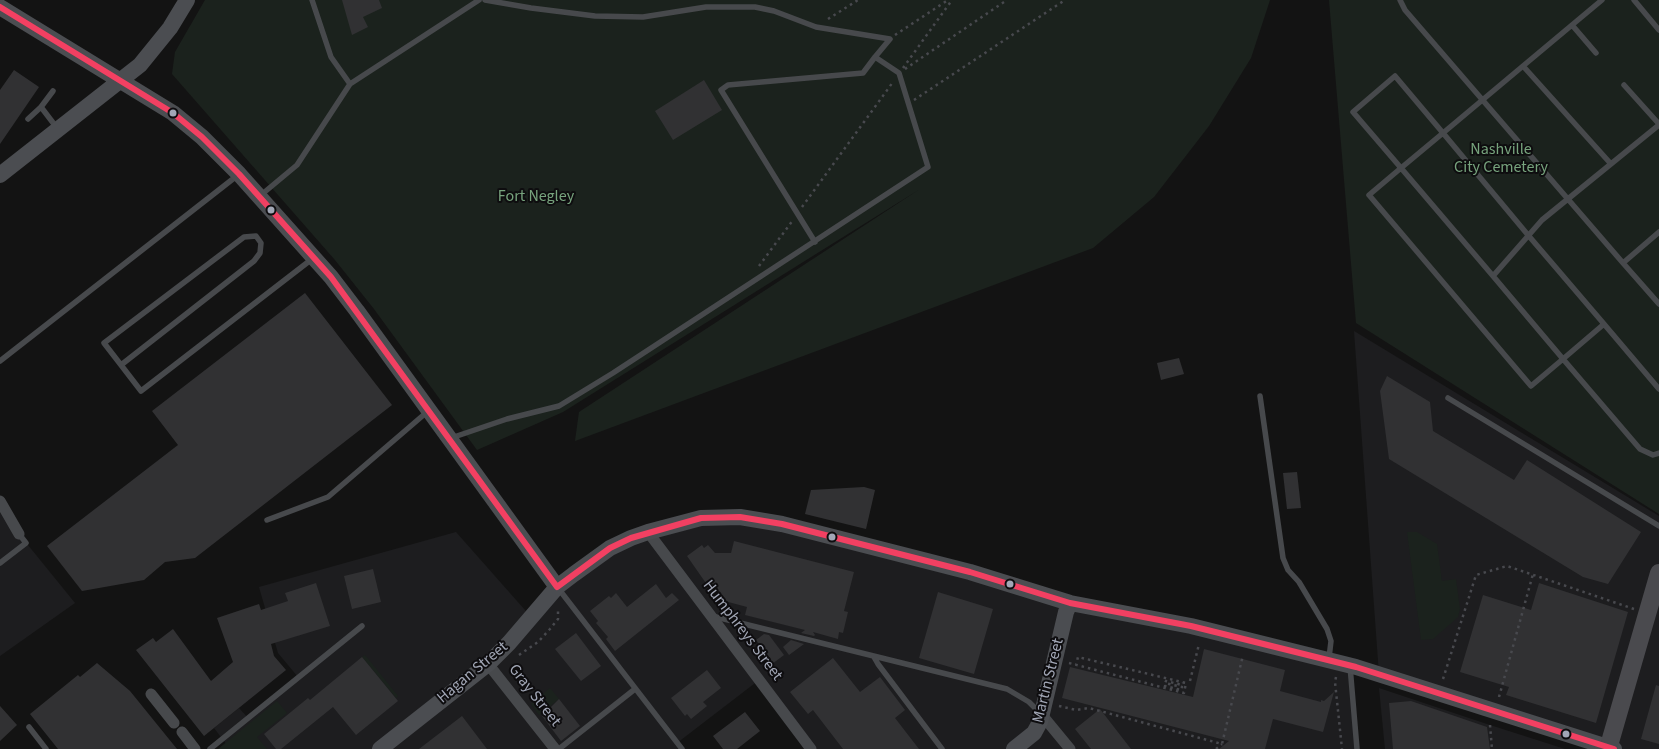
<!DOCTYPE html>
<html>
<head>
<meta charset="utf-8">
<style>
  body { margin:0 }
  canvas { display:block; background:#131313 }
</style>
</head>
<body>
<canvas width="1659" height="749"></canvas>
<script>
const ctx = document.querySelector('canvas').getContext('2d');
ctx.lineJoin = 'round';
function fill(path, color) {
  ctx.fillStyle = color;
  ctx.fill(path, 'evenodd');
}
function shape(rows) {
  const path = new Path2D();
  for (const r of rows) {
    path.moveTo(r[0], r[1]);
    for (let i = 2; i < r.length; i += 2) path.lineTo(r[i], r[i + 1]);
  }
  return path;
}
function strokePath(path, color, width, dash) {
  ctx.strokeStyle = color;
  ctx.lineWidth = width;
  ctx.lineCap = dash ? 'butt' : 'round';
  ctx.setLineDash(dash || []);
  ctx.stroke(path);
}
function write(font, color, halo, rows, align = 'center') {
  ctx.font = font + ' "Source Sans 3",sans-serif';
  ctx.lineWidth = 4;
  ctx.setLineDash([]);
  ctx.textBaseline = 'middle';
  ctx.strokeStyle = halo;
  ctx.fillStyle = color;
  for (const [text, x, y, turn = 0] of rows) {
    ctx.save();
    ctx.translate(x, y);
    ctx.rotate((+turn || 0) * Math.PI / 180);
    ctx.textAlign = isNaN(turn) ? turn : align;
    if (halo) ctx.strokeText(text, 0, 0);
    ctx.fillText(text, 0, 0);
    ctx.restore();
  }
}
const built = shape([
  [1354,331,1659,516,1659,749,1614,749,1379,674],
  [0,501,19,534,75,603,0,656],
  [740,517,1349,665,1357,749,812,749,759,680,677,743,682,749,230,749,214,728,239,708,248,718,298,677,278,653,259,587,456,532,532,618,610,548],
  [1379,688,1490,725,1565,749,1385,749]
]);
const green = shape([
  [205,0,1270,0,1251,58,1209,126,1154,197,1093,248,575,441,579,412,920,189,563,412,477,450,374,309,335,260,172,74,175,52],
  [1329,0,1659,0,1659,514,1356,323],
  [1407,532,1417,532,1437,544,1442,581,1456,579,1460,609,1458,617,1433,639,1421,640],
  [365,655,398,696,396,698,362,657],
  [550,688,559,699,539,715,531,704],
  [277,701,287,713,257,737,267,749,218,749]
]);
const building = shape([
  [342,0,379,0,382,8,363,17,368,27,352,35],
  [14,70,39,87,0,144,0,90],
  [704,80,722,110,673,140,655,111],
  [305,293,392,405,195,558,165,562,144,580,82,591,47,546,178,445,152,411],
  [1179,358,1184,374,1161,380,1157,363],
  [1387,376,1430,402,1433,431,1514,480,1527,460,1641,532,1608,584,1583,577,1389,459,1380,391],
  [1297,472,1301,508,1287,509,1283,473],
  [864,487,875,490,866,529,805,514,811,490],
  [734,541,854,572,844,611,848,612,843,633,839,632,838,639,813,632,815,635,814,636,801,633,805,630,745,615,747,607,717,599,687,556,702,545,704,548,708,545,715,553,731,553],
  [373,569,381,602,352,609,344,576],
  [316,583,330,626,271,644,274,656,286,670,204,736,136,650,153,638,156,642,173,629,211,681,233,662,217,618,259,604,261,610,288,601,285,593],
  [1539,583,1628,612,1596,723,1506,695,1509,687,1460,672,1483,595,1531,610],
  [656,584,666,598,672,593,679,600,615,651,606,639,608,637,596,623,598,621,590,611,609,596,611,598,616,593,627,607],
  [938,592,993,609,974,674,919,658],
  [576,633,601,666,581,681,555,649],
  [764,634,769,635,784,655,772,664,762,651,764,650,756,640],
  [791,640,804,644,789,655,783,647],
  [1204,649,1285,670,1280,691,1321,702,1321,700,1324,701,1334,692,1323,732,1273,719,1265,749,1219,749,1229,741,1062,698,1070,667,1193,697],
  [362,657,398,701,356,735,333,707,281,749,276,749,264,734,308,698,310,700],
  [833,658,860,692,880,677,905,710,895,718,919,749,843,749,813,710,808,714,790,692],
  [97,663,130,691,177,749,58,749,30,714,78,675,80,677],
  [707,670,721,688,703,702,707,706,691,719,687,714,685,716,671,698],
  [1656,685,1659,686,1659,744,1641,739],
  [559,699,580,726,561,741,542,716],
  [1411,701,1487,727,1490,749,1393,749,1389,703],
  [0,706,17,725,0,741],
  [1100,709,1131,749,1091,749,1075,729],
  [745,712,760,731,737,749,723,749,713,736],
  [462,716,487,749,419,749]
]);
const path = shape([
  [828,19,858,0],
  [895,35,948,0],
  [903,68,952,0],
  [905,69,1007,0],
  [914,100,1065,0],
  [802,207,893,82],
  [759,266,793,220],
  [519,655,538,642,550,629,558,619,558,609],
  [1069,663,1184,693,1186,683,1078,657,1076,665],
  [1336,677,1335,682,1342,749],
  [1443,679,1476,575,1507,566,1634,609],
  [1190,681,1199,644],
  [1165,687,1165,686,1181,690,1182,687,1165,683,1166,681,1182,685,1183,683],
  [1499,697,1533,574],
  [1059,706,1076,710,1089,708,1222,744,1243,655],
  [1490,725,1492,749],
  [1216,749,1222,744]
]);
const lane = shape([
  [312,0,331,57,350,84],
  [1400,0,1405,10,1623,263,1659,232],
  [1634,0,1659,30],
  [1572,25,1602,0],
  [1523,66,1572,25,1596,53],
  [1624,85,1659,124],
  [53,91,41,107,57,128],
  [28,119,41,107],
  [1611,164,1523,66,1443,133,1401,168,1369,195,1531,386,1563,359,1604,324,1528,235,1443,133,1395,76,1353,112,1401,168,1493,276,1563,359,1640,449,1653,455,1659,453],
  [261,195,297,165,350,84,479,0],
  [815,242,721,90,728,85,863,73,875,57],
  [1623,263,1659,304],
  [1493,276,1542,220,1659,125],
  [1604,324,1659,389],
  [0,361,238,175],
  [121,365,254,261,260,253,261,243,256,236,244,237,104,343,121,365,141,391,312,259],
  [1260,396,1283,558,1288,570,1299,582,1327,629,1331,641,1329,658],
  [1448,398,1659,526],
  [451,438,507,419,559,406,613,373,928,167,899,73,875,57,890,39,816,27,774,11,755,7,706,7,643,17,595,16,531,8,485,0],
  [267,520,328,497,427,412],
  [0,563,26,543,19,534],
  [558,588,682,749],
  [712,616,1007,689,1029,702,1039,712],
  [874,657,878,664,942,749],
  [1350,666,1357,749],
  [29,727,46,749],
  [210,749,362,626],
  [559,749,635,689]
]);
const street = shape([
  [0,501,19,534],
  [648,532,811,749],
  [488,664,555,749],
  [151,694,174,723],
  [1042,715,1070,749],
  [182,732,195,749]
]);
const secondary = shape([
  [0,7,173,113,202,137,239,174,331,277,357,311,557,587],
  [0,175,140,65,170,28,187,0],
  [380,749,488,664,509,643,557,587,574,574,610,548,631,538,648,532,701,518,740,517,782,524,970,572,1070,603,1191,626,1356,667,1614,749],
  [1014,749,1034,733,1040,722,1066,612,1070,603]
]);
const primary = shape([
  [1608,749,1659,573]
]);
const bus1 = shape([
  [0,7,173,113,202,137,239,174,331,277,557,587,610,548,631,538,701,518,740,517,782,524,970,572,1070,603,1191,626,1356,667,1614,749]
]);
const markers = [
  [173,113,4.5,"#a2a7b6"],
  [271,210,4.5,"#a2a7b6"],
  [832,537,4.5,"#a2a7b6"],
  [1010,584,4.5,"#a2a7b6"],
  [1566,734,4.5,"#a2a7b6"]
];
const parkNames = [
  ["Nashville",1501,150],
  ["City Cemetery",1501,168],
  ["Fort Negley",536,197]
];
const streetNames = [
  ["Humphreys Street",742,631,53],
  ["Hagan Street",473,673,-40],
  ["Martin Street",1049,681,-76],
  ["Gray Street",534,696,52]
];
fill(built, '#1d1d1f');
fill(green, '#1b221d');
fill(building, '#313133');
strokePath(path, '#48494e', 2.5, [2.5, 4]);
strokePath(lane, '#47494c', 5.5);
strokePath(street, '#47494c', 11);
strokePath(secondary, '#4b4d51', 16);
strokePath(primary, '#4a4a4e', 18);
strokePath(bus1, '#f24062', 6);
for (const [x, y, r, color] of markers) {
  const dot = new Path2D();
  dot.arc(x, y, r, 0, 2 * Math.PI);
  ctx.fillStyle = color;
  ctx.fill(dot);
  strokePath(dot, '#0e0d0f', 2);
}
write('16px', '#77a37d', '#0e0d0f', parkNames);
write('16px', '#a2a7b6', '#0e0d0f', streetNames);
</script>
</body>
</html>
